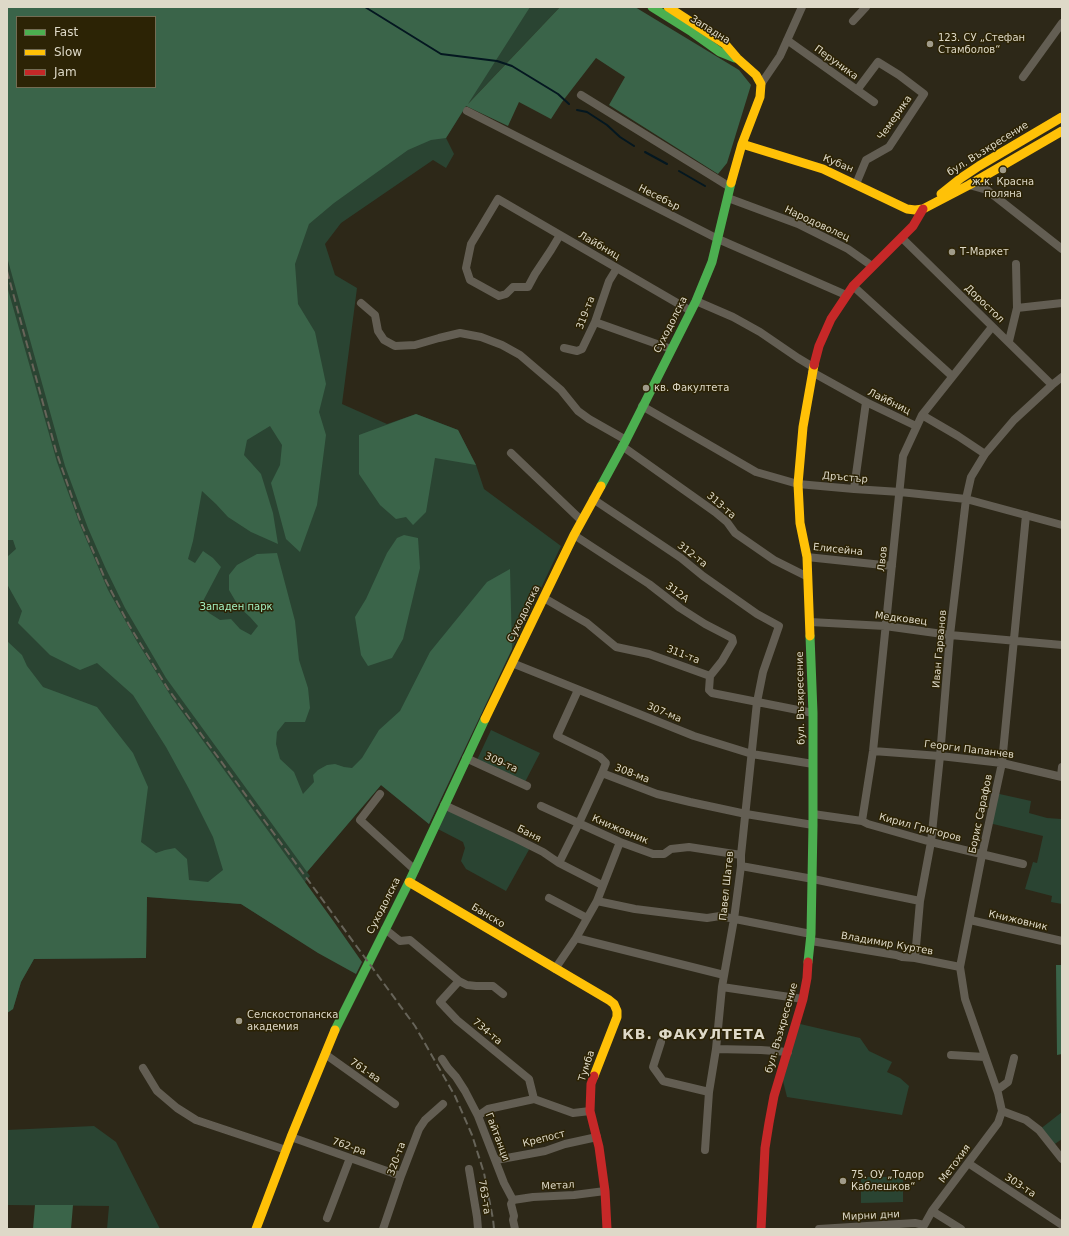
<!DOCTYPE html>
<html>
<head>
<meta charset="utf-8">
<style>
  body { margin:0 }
  #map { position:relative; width:1069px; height:1236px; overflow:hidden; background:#2d2818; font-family:"DejaVu Sans",sans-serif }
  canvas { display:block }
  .frame { position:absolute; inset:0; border:8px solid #ded9c8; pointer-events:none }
  .legend { position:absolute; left:16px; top:16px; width:140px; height:72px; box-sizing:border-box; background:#2c2305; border:1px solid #736c53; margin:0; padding:5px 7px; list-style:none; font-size:12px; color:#ded9c8 }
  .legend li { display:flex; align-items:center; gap:8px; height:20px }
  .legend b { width:20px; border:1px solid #736c53 }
</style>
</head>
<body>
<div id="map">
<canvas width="1069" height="1236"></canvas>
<div class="frame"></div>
<ul class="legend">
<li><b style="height:5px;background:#4caf50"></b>Fast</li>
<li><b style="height:5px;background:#ffc107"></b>Slow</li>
<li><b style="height:5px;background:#c62828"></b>Jam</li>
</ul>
</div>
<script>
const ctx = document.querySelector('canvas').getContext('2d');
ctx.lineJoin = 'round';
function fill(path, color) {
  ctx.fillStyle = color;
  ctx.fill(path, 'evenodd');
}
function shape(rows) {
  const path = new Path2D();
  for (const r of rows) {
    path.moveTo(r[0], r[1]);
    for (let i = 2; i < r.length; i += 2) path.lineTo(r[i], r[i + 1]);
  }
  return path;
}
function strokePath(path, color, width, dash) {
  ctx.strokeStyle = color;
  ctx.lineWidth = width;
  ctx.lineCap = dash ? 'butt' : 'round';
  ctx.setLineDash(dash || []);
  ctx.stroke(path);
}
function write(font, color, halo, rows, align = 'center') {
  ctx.font = font + ' "DejaVu Sans",sans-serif';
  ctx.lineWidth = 3;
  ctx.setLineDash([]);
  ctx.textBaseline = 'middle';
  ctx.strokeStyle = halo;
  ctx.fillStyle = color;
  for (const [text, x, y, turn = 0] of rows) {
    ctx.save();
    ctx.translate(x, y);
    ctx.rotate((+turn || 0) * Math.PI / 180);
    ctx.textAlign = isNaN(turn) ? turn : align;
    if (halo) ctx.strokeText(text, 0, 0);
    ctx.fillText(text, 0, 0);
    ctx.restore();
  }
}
const green = shape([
  [7,7,560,7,466,106,446,138,454,154,446,168,433,160,341,223,325,244,335,275,357,288,342,404,387,424,416,414,458,430,476,465,484,489,561,546,429,824,381,785,307,872,310,876,271,923,241,904,147,897,146,958,34,959,21,982,13,1009,7,1013],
  [17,17,155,17,155,87,17,87],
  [491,730,540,753,525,782,477,760],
  [995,793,1031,801,1029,813,1047,818,1061,819,1062,816,1062,904,1051,902,1052,896,1025,889,1033,862,1037,863,1043,836,989,823],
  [444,805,531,846,506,891,466,869,461,861,465,848,463,842,434,827],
  [796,1023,860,1038,869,1051,892,1062,887,1072,900,1078,909,1086,902,1115,787,1097,781,1073],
  [1062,1112,1062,1139,1052,1146,1039,1130],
  [94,1126,116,1142,160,1229,107,1229,109,1206,7,1205,7,1130],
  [861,1177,903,1177,903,1202,861,1203]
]);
const forest = shape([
  [7,7,530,7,468,104,560,7,635,7,739,70,751,85,727,163,718,174,609,105,625,77,596,58,562,102,551,119,519,102,508,126,466,106,446,138,431,140,408,150,334,203,309,224,295,264,298,304,315,332,326,384,319,412,326,435,317,505,300,552,286,539,271,483,280,465,282,445,270,426,247,440,244,455,261,474,273,513,278,544,251,532,228,517,216,504,202,491,193,541,188,559,195,563,203,551,213,558,221,567,202,603,209,613,220,620,231,619,240,629,251,635,258,626,250,617,239,607,229,590,229,575,237,565,257,554,277,553,295,621,299,660,308,688,310,708,305,722,285,722,277,732,276,744,280,759,294,772,303,794,314,782,313,775,318,770,327,765,335,764,344,767,352,768,362,758,379,730,400,711,430,652,487,582,510,569,512,649,429,824,381,785,307,872,166,678,125,608,105,567,88,528,65,466,7,257],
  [17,17,155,17,155,87,17,87],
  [7,286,57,462,80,525,108,590,136,640,172,698,334,922,362,962,356,974,318,953,241,904,147,897,146,958,34,959,21,982,13,1009,7,1013,7,641,22,655,27,666,43,687,97,707,133,753,148,787,141,842,156,853,165,850,175,848,187,859,189,880,208,882,223,870,213,837,189,789,166,747,133,695,97,663,80,670,50,655,18,623,22,611,7,584,7,557,16,549,13,540,7,540],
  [416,414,458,430,476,465,435,458,426,512,413,525,406,517,396,519,380,505,359,474,359,435],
  [404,535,418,538,420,568,403,639,392,658,368,666,361,655,355,617,366,599,387,553,397,538],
  [1056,965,1062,965,1062,1054,1057,1055],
  [35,1205,73,1205,71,1229,33,1229]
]);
const stream = shape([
  [365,7,441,54,497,61,512,66,558,94,569,104],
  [577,110,587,112,607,125,620,137,634,146],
  [645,152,667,164],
  [679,171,705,186]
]);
const street = shape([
  [853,21,866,7],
  [787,40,874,102],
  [1023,77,1062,23],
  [761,84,780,56,802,7],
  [581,95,730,187],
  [467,111,718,239,846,295],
  [856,184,866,160,889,147,924,94,899,75,878,62,857,90],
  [969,185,987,190,1062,249],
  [728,198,798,224,848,249,872,266],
  [560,235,551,250,535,274,528,287,513,287,506,294,499,296,470,280,466,268,471,244,498,199,691,311],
  [902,238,1052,385],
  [1016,264,1017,308],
  [853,286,952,376],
  [696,301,733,317,760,332,798,358,813,367],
  [361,303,375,315,378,331,384,340,395,346,415,345,439,338,460,333,481,337,502,345,520,355,561,390,578,411,589,419,626,440],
  [595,322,671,349],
  [1009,341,1017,308,1062,303],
  [564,348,577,351,582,349,595,322,609,281,617,268],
  [812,372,866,402,916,426],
  [642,406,756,472,798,484,854,489,900,492,966,499,1062,525],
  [922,415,958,436,985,454],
  [622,446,715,512,727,522,735,533,774,560,808,577],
  [511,453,581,520],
  [854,489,866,402],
  [593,499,681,558,703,576,757,614,779,626,763,672,757,702,741,855,741,866,734,919,722,987,716,1049,709,1092,705,1150],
  [574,535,649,584,680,608,705,624,732,638,733,642,722,661,710,676],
  [807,557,892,566],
  [544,598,587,623,616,647,649,654,710,676],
  [810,622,885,626,950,635,1062,645],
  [512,663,694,736,752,754,813,764],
  [710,676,709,690,712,693,813,713],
  [873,751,940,756,1002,763,1062,777],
  [466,758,527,786],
  [602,773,657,794,690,802,746,814,813,825],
  [1061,776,1062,767],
  [380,794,360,820,415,870],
  [444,805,513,837,543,852,559,863,602,885],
  [541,806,620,842,653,854,664,854,671,849,689,847,741,855],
  [813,814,862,821,868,824,931,842,1023,864],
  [862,821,873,751,903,456,922,415,992,327],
  [559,863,579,823,602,773,606,763,600,757,557,736,578,690],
  [741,866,813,879,920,901],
  [549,898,587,918],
  [597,901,635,909,707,918,720,916,811,934],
  [970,920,1062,941],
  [385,929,400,941,410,940,459,981,467,985,476,986,493,986,503,994],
  [576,938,724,975],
  [811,941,896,955,902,957,915,958,960,967],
  [915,958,920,901,931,842,940,756,950,635,966,499,971,477,985,454,1014,420,1052,385,1062,377],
  [555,969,576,938,597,901,620,842],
  [459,981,440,1002,457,1020,529,1079,534,1099],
  [722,987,803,999],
  [661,1042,653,1067,663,1081,709,1092],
  [716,1049,761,1050,788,1052],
  [325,1054,395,1104],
  [951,1055,985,1057],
  [442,1059,448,1068,456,1077,465,1091,478,1116,504,1183,513,1200,511,1204,514,1216,513,1220,515,1229],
  [143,1068,157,1091,177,1108,196,1120,286,1150],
  [997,1090,1008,1082,1014,1058],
  [1002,1111,998,1093,965,999,960,967,982,855,1002,763,1026,515],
  [1002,1111,1026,1120,1039,1130,1062,1159],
  [478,1116,488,1109,534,1099,573,1113,590,1111],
  [291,1137,401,1176],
  [496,1160,545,1151,565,1144,597,1137],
  [968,1163,1062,1225],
  [469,1169,477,1217,478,1229],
  [513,1200,533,1197,574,1195,605,1191],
  [932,1211,961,1229],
  [327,1218,350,1158],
  [383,1229,401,1176,419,1129,425,1120,443,1104],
  [819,1229,915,1223,924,1225],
  [922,1229,932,1211,998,1123,1002,1111]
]);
const fast = shape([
  [652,7,692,32,720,52,735,58],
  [601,486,626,440,696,301,712,262,731,183],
  [808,962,811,934,813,825,813,713,810,636],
  [335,1030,409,882,485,719]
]);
const slow = shape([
  [668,7,725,44,737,58,756,75,761,84,760,97,742,144,731,183],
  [742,144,823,169,907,209,915,210,923,209,969,185,1062,131],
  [941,194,961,178,979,166,1062,117],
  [810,636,807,557,800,523,798,484,803,427,814,365],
  [485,719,574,535,601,486],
  [409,882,609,1000,614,1004,617,1011,617,1017,594,1076],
  [256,1229,291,1137,335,1030]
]);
const jam = shape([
  [814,365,819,346,831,319,853,286,913,226,923,209],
  [594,1076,591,1084,590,1111,599,1147,605,1191,607,1229],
  [761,1229,765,1148,769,1123,774,1096,803,999,807,978,808,962]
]);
const rail = shape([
  [7,271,56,451,81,523,106,581,129,625,168,689,415,1026,455,1096,472,1135,484,1173,493,1219,494,1229]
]);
const markers = [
  [930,44,4,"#a09b8a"],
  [1003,170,4,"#a09b8a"],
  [952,252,4,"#a09b8a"],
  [646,388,4,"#a09b8a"],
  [239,1021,4,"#a09b8a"],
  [843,1181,4,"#a09b8a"]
];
const streetNames = [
  ["Западна",710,30,32],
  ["Перуника",836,63,36],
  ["Чемерика",895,118,-55],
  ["бул. Възкресение",988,149,-32],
  ["Кубан",838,164,22],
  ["Несебър",659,198,27],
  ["Народоволец",817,224,25],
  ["Лайбниц",599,246,30],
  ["Доростол",984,304,44],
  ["319-та",586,313,-69],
  ["Суходолска",671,325,-63],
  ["Лайбниц",889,402,26],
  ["Дръстър",845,478,5],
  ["313-та",721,506,41],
  ["Елисейна",838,550,6],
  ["312-та",692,555,38],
  ["Лвов",883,559,-84],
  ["312А",677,593,37],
  ["Суходолска",524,614,-64],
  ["Медковец",901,619,7],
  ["Иван Гарванов",940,649,-85],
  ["311-та",683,655,21],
  ["бул. Възкресение",801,698,-91],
  ["307-ма",664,713,22],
  ["Георги Папанчев",969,750,7],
  ["309-та",501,763,24],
  ["308-ма",632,774,21],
  ["Борис Сарафов",981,814,-78],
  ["Кирил Григоров",920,828,15],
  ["Книжовник",620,830,23],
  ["Баня",529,834,27],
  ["Павел Шатев",727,886,-84],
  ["Суходолска",384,906,-63],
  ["Банско",488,916,31],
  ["Книжовник",1018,921,13],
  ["Владимир Куртев",887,944,10],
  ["бул. Възкресение",782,1028,-74],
  ["734-та",487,1032,40],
  ["Тумба",587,1066,-72],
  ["761-ва",365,1071,35],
  ["Гайтанци",497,1137,69],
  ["Крепост",544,1139,-14],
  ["762-ра",349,1147,19],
  ["320-та",397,1159,-70],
  ["Метохия",955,1164,-53],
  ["Метал",558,1186,-3],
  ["303-та",1020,1186,33],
  ["763-та",484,1197,81],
  ["Мирни дни",871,1216,-3]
];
const poiNames = [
  ["123. СУ „Стефан",938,38],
  ["Стамболов“",938,50],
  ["ж.к. Красна",1003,182,"center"],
  ["поляна",1003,194,"center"],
  ["Т-Маркет",960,252],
  ["кв. Факултета",654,388],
  ["Селскостопанска",247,1015],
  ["академия",247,1027],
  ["75. ОУ „Тодор",851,1175],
  ["Каблешков“",851,1187]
];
const parkNames = [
  ["Западен парк",236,607]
];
const districtNames = [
  ["КВ. ФАКУЛТЕТА",694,1035]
];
fill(green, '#2a4432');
fill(forest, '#3a6449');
strokePath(stream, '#041720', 2);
strokePath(street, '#635e53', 8);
strokePath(fast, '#4caf50', 9);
strokePath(slow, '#ffc107', 9);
strokePath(jam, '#c62828', 9);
strokePath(rail, '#676459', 2, [8, 4]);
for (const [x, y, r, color] of markers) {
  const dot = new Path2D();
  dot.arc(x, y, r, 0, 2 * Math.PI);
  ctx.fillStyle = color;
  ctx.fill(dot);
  strokePath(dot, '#2c2305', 1.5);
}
write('10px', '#ded9c8', '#2c2305', streetNames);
write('10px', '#ded9c8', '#2c2305', poiNames, 'left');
write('10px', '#a3f1c3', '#2c2305', parkNames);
ctx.letterSpacing = '1px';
write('bold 14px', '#ded9c8', '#2c2305', districtNames);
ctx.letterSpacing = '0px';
</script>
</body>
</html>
